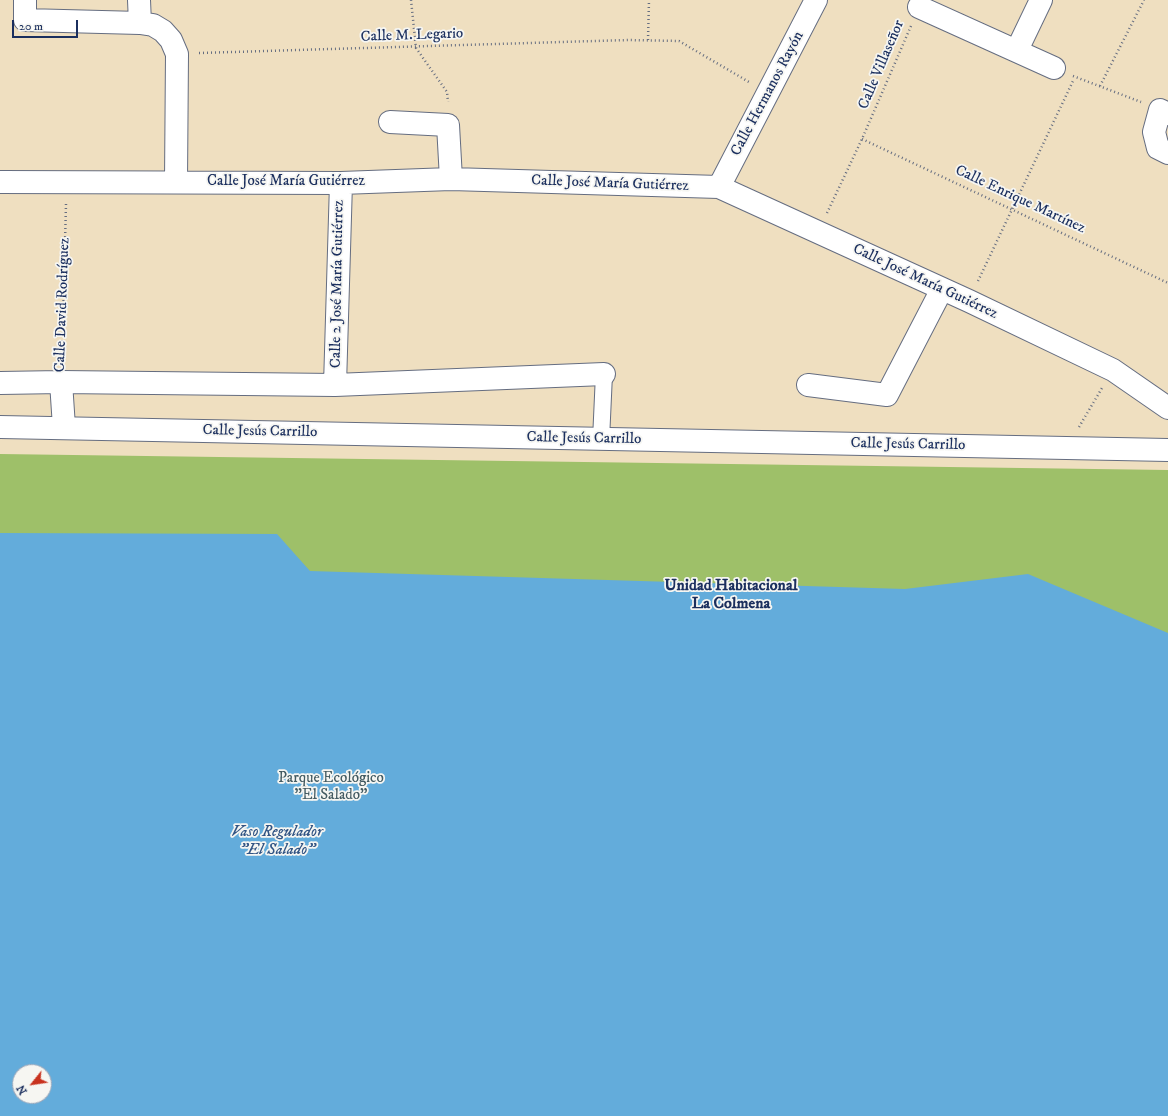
<!DOCTYPE html>
<html>
<head>
<meta charset="utf-8">
<style>
  body { margin:0 }
  #map { position:relative; width:1168px; height:1116px; overflow:hidden; background:#efdfc0; font-family:"IM FELL DW Pica",serif }
  canvas { display:block }
  .north { position:absolute; left:12px; top:1064px; width:40px; height:40px; box-sizing:border-box; background:#f6f6f2; border:1px solid #9ea6b7; border-radius:50%; rotate:240deg; font-size:11px; font-weight:700; line-height:16px; text-align:center; color:#1b2f5e }
  .north::after { content:''; display:block; margin:auto; width:14px; height:18px; background:#c8321e; clip-path:polygon(50% 0,100% 100%,50% 72%,0 100%) }
  .scale { position:absolute; left:12px; top:20px; width:66px; height:18px; box-sizing:border-box; border:2px solid #1b2f5e; border-top:0; padding-left:5px; font-size:12px; line-height:14px; white-space:nowrap; color:#1b2f5e; -webkit-text-stroke:3px #f6f6f2; paint-order:stroke }
</style>
</head>
<body>
<div id="map">
<canvas width="1168" height="1116"></canvas>
<div class="north">N</div>
<div class="scale">20 m</div>
</div>
<script>
const ctx = document.querySelector('canvas').getContext('2d');
ctx.lineJoin = 'round';
function fill(path, color) {
  ctx.fillStyle = color;
  ctx.fill(path, 'evenodd');
}
function shape(rows) {
  const path = new Path2D();
  for (const r of rows) {
    path.moveTo(r[0], r[1]);
    for (let i = 2; i < r.length; i += 2) path.lineTo(r[i], r[i + 1]);
  }
  return path;
}
function strokePath(path, color, width, dash) {
  ctx.strokeStyle = color;
  ctx.lineWidth = width;
  ctx.lineCap = dash ? 'butt' : 'round';
  ctx.setLineDash(dash || []);
  ctx.stroke(path);
}
function write(font, color, halo, rows, align = 'center') {
  ctx.font = font + ' "IM FELL DW Pica",serif';
  ctx.lineWidth = 3.5;
  ctx.setLineDash([]);
  ctx.textBaseline = 'middle';
  ctx.strokeStyle = halo;
  ctx.fillStyle = color;
  for (const [text, x, y, turn = 0] of rows) {
    ctx.save();
    ctx.translate(x, y);
    ctx.rotate((+turn || 0) * Math.PI / 180);
    ctx.textAlign = isNaN(turn) ? turn : align;
    if (halo) ctx.strokeText(text, 0, 0);
    ctx.fillText(text, 0, 0);
    ctx.restore();
  }
}
const green = shape([
  [0,454,1168,470,1168,1116,0,1116],
  [20,1072,44,1072,44,1096,20,1096]
]);
const water = shape([
  [0,533,277,534,310,571,905,589,1028,574,1168,633,1168,1116,0,1116],
  [20,1072,44,1072,44,1096,20,1096]
]);
const path = shape([
  [411,0,416,48,447,92,448,102],
  [648,40,649,0],
  [199,53,628,40,679,41,749,82],
  [1073,76,1141,102],
  [1100,86,1144,0],
  [862,139,1168,283],
  [827,213,862,139,911,26],
  [978,281,1073,81],
  [62,361,66,204],
  [1079,427,1102,388]
]);
const pedestrian = shape([
  [601,440,604,374]
]);
const minor = shape([
  [25,0,25,20,140,23,153,25,163,31,171,40,177,54,176,181],
  [139,0,140,23],
  [919,7,1054,68],
  [1017,50,1041,0],
  [1168,114,1160,110,1154,132,1158,148,1168,153],
  [390,122,448,125,451,179],
  [0,182,341,183,451,179,719,187,969,301,1113,370,1168,408],
  [719,187,816,0],
  [61,382,64,427],
  [0,383,61,382,335,385,604,374],
  [335,385,341,183],
  [808,385,887,395,942,289]
]);
const tertiary = shape([
  [0,427,1168,450]
]);
const streetNames = [
  ["Calle M. Legario",412,36,-2],
  ["Calle Villaseñor",882,65,-67],
  ["Calle Hermanos Rayón",768,94,-62],
  ["Calle José María Gutiérrez",286,182],
  ["Calle José María Gutiérrez",610,184,2],
  ["Calle Enrique Martínez",1020,200,25],
  ["Calle José María Gutiérrez",925,282,25],
  ["Calle 2 José María Gutiérrez",338,284,-89],
  ["Calle David Rodríguez",63,305,-88],
  ["Calle Jesús Carrillo",260,432,1],
  ["Calle Jesús Carrillo",584,439,1],
  ["Calle Jesús Carrillo",908,445,1]
];
const parkNames = [
  ["Parque Ecológico",331,779],
  ["\"El Salado\"",331,796]
];
const neighbourhoodNames = [
  ["Unidad Habitacional",731,587],
  ["La Colmena",731,605]
];
const waterNames = [
  ["Vaso Regulador",277,833],
  ["\"El Salado\"",277,851]
];
fill(green, '#9ec069');
fill(water, '#63acdb');
strokePath(pedestrian, '#656d80', 18);
strokePath(minor, '#656d80', 24);
strokePath(tertiary, '#656d80', 24);
strokePath(path, '#656d80', 2.5, [1, 3]);
strokePath(pedestrian, '#fff', 16);
strokePath(minor, '#fff', 22);
strokePath(tertiary, '#fff', 22);
write('15px', '#1b2f5e', '#f6f6f2', streetNames);
write('15px', '#425a61', '#f6f6f2', parkNames);
write('bold 16px', '#1b2f5e', '#f6f6f2', neighbourhoodNames);
write('italic 16px', '#315484', '#f6f6f2', waterNames);
</script>
</body>
</html>
